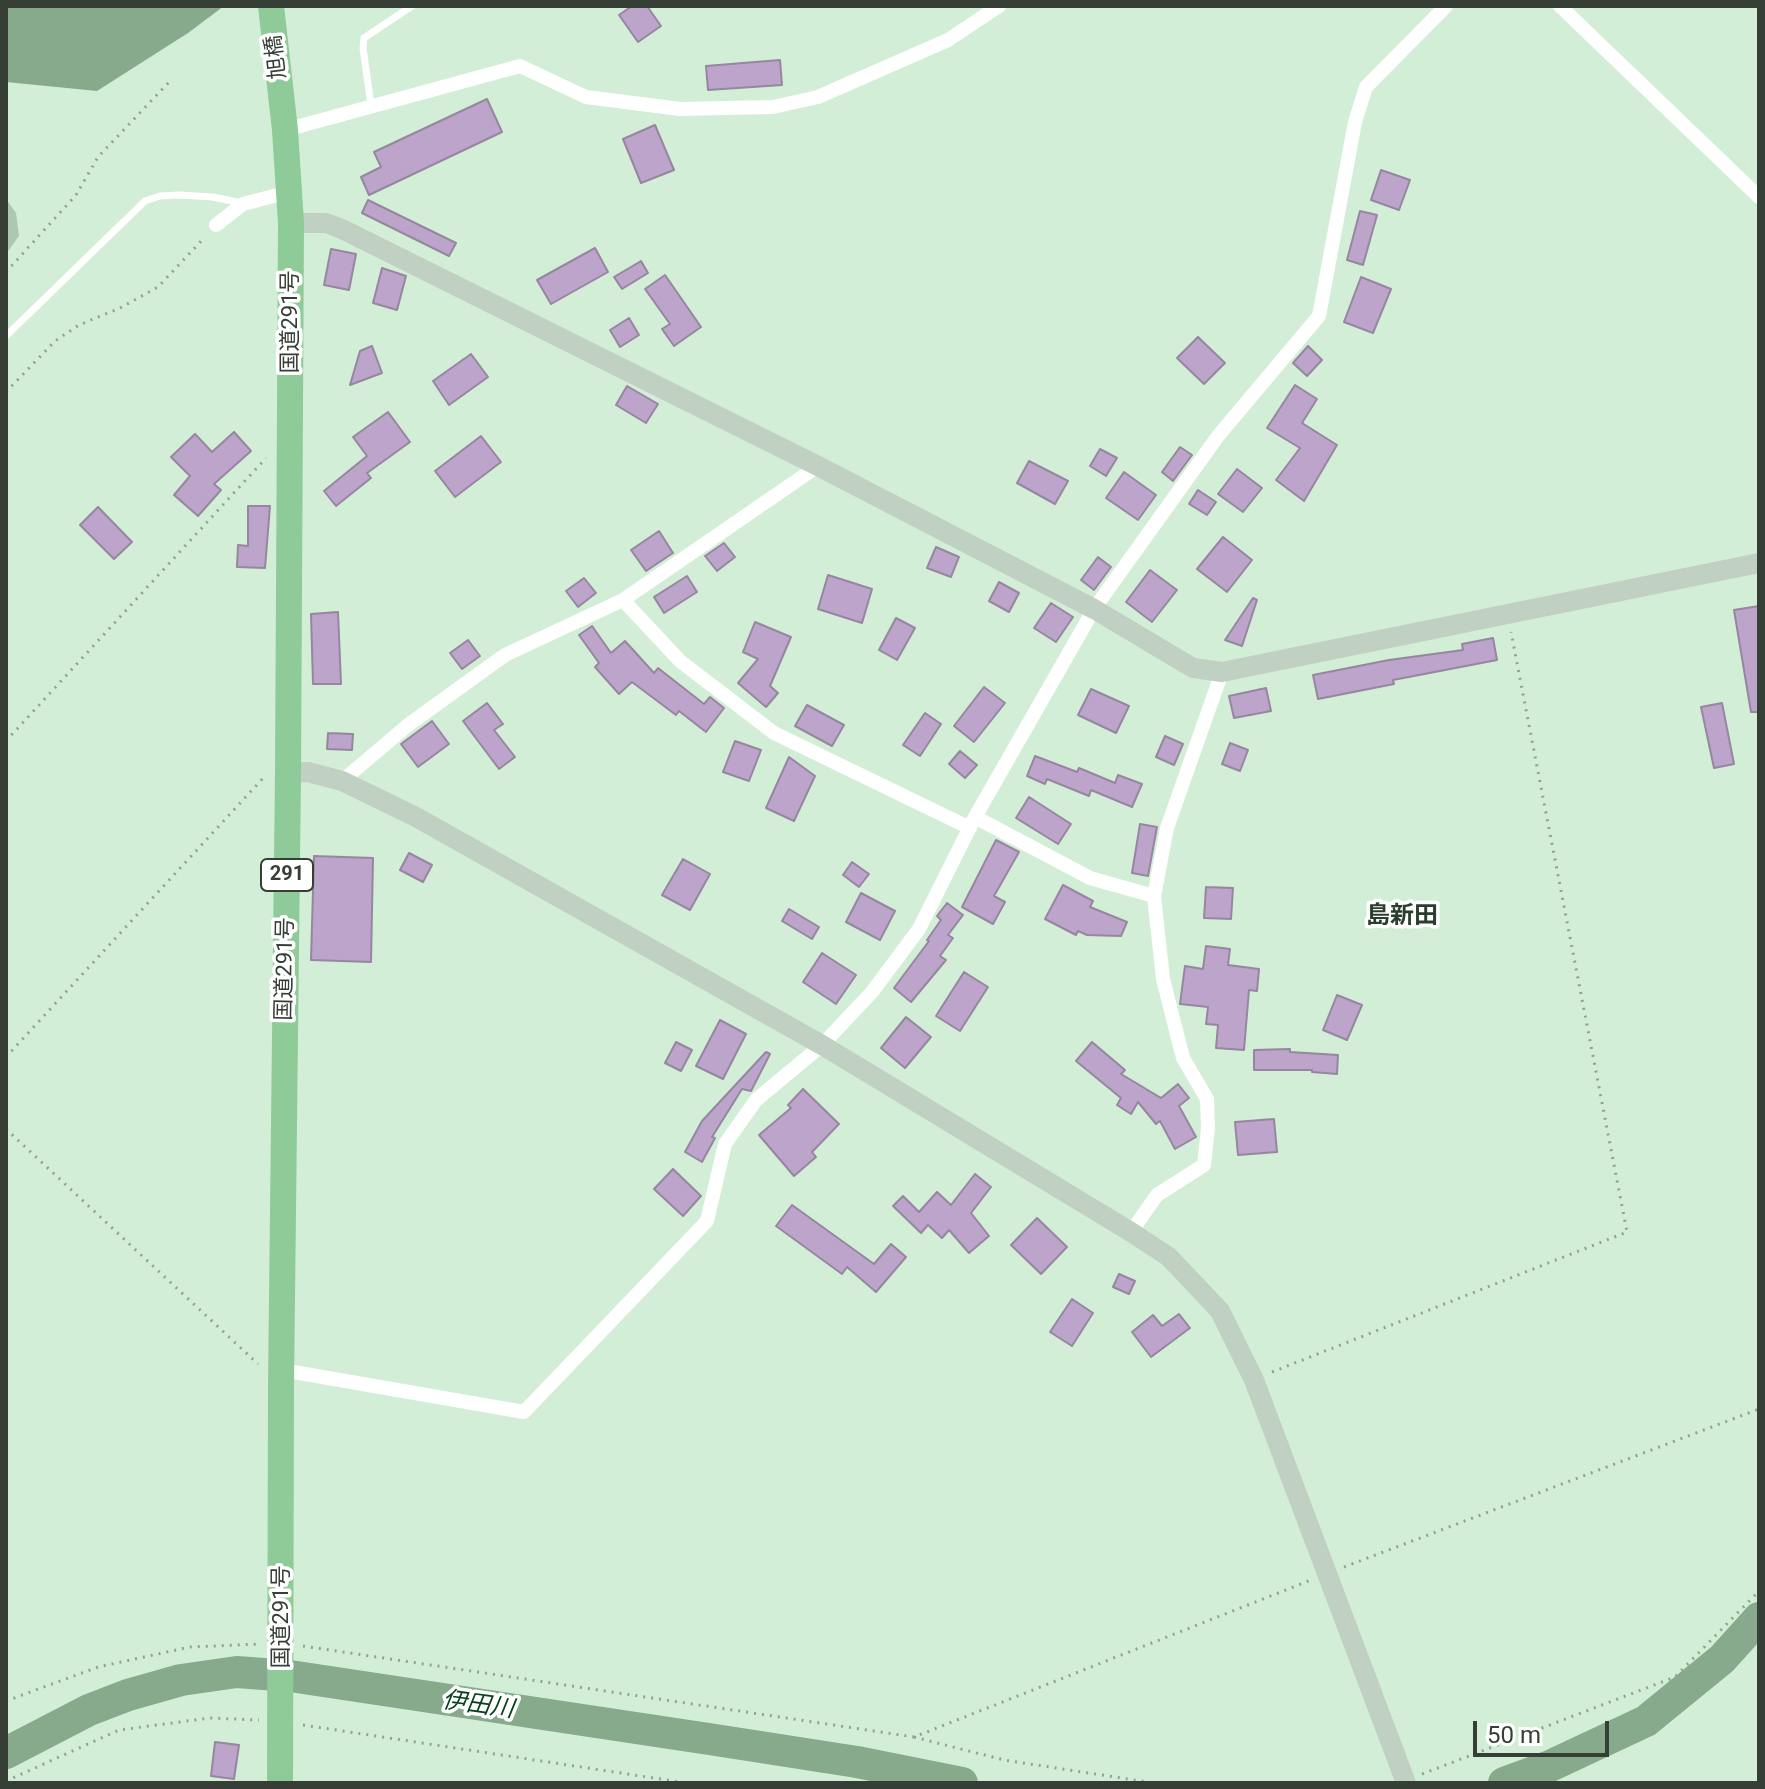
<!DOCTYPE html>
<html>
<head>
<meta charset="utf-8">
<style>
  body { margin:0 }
  #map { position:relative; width:1765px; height:1789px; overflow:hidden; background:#d3eed6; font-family:Roboto,sans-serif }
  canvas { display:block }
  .frame { position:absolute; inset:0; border:8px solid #353f36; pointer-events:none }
  .scale { position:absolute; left:1473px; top:1721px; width:136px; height:36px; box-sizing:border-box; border:4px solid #353f36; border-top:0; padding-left:10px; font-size:24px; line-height:28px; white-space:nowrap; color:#353f36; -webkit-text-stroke:6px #fff; paint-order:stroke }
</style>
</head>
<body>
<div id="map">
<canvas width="1765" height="1789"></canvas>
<div class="frame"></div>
<div class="scale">50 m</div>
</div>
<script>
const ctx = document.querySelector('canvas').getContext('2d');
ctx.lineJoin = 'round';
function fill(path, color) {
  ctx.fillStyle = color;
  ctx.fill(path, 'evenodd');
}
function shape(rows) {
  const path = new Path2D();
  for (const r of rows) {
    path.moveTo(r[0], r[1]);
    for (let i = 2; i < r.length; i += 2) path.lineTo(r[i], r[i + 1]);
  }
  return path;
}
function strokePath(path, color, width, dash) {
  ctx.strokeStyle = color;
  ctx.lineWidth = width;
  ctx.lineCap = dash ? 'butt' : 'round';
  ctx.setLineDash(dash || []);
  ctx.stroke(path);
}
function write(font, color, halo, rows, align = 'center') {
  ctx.font = font + ' Roboto,"Noto Sans JP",sans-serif';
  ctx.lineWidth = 7;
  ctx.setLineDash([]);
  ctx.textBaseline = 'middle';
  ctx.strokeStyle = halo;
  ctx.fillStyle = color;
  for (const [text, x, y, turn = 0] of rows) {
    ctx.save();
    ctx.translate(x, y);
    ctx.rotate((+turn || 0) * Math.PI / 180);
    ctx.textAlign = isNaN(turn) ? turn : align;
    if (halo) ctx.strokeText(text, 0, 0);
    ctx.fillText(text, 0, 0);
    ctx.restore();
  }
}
const green = shape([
  [6,199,16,213,19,236,6,254]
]);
const water = shape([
  [6,6,224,6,188,33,97,91,6,82]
]);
const river = shape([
  [6,1753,89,1710,128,1695,181,1680,237,1672,290,1676,709,1739,857,1762,962,1783],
  [1504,1783,1550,1766,1646,1721,1722,1659,1759,1618]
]);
const building = shape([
  [632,6,647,6,661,26,638,42,619,15,632,6],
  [780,60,782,85,708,90,706,66,780,60],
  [487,99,502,132,369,195,361,177,381,167,374,152,487,99],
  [655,125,674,170,641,183,623,139,655,125],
  [1381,170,1410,180,1399,210,1371,200,1381,170],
  [368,200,456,243,449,256,362,213,368,200],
  [1360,211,1377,215,1363,265,1347,260,1360,211],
  [595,248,608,272,551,304,537,280,595,248],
  [331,249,356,254,349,290,324,285,331,249],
  [641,261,648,273,622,289,614,277,641,261],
  [382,268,406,276,397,310,373,303,382,268],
  [665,275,701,327,674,346,662,329,670,324,645,289,665,275],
  [1361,277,1391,289,1373,333,1344,322,1361,277],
  [629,318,639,335,620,347,610,330,629,318],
  [1198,337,1225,363,1204,384,1177,358,1198,337],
  [372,346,382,373,350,385,360,351,372,346],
  [1308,346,1322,360,1307,376,1293,363,1308,346],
  [471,354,488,377,449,405,433,381,471,354],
  [1295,385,1317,399,1302,423,1337,445,1304,501,1276,480,1300,448,1267,428,1295,385],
  [627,386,658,404,646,423,616,405,627,386],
  [388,412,410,442,367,473,371,478,336,506,324,491,367,456,353,437,388,412],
  [234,432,251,451,214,484,221,490,198,516,174,495,190,476,171,457,195,434,212,452,234,432],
  [481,436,501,462,455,497,435,471,481,436],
  [1180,447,1192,455,1173,481,1162,472,1180,447],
  [1100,449,1117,458,1106,476,1090,466,1100,449],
  [1029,461,1068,481,1055,504,1017,483,1029,461],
  [1237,469,1262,488,1243,512,1218,494,1237,469],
  [1124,472,1156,495,1138,520,1106,498,1124,472],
  [1198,490,1216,502,1207,515,1189,504,1198,490],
  [248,506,270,506,265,568,237,567,238,545,248,546,248,506],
  [98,507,132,542,114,559,80,525,98,507],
  [659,531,673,553,646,571,631,550,659,531],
  [1223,537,1252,560,1227,592,1197,569,1223,537],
  [724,543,735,557,717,571,705,556,724,543],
  [936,547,959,557,951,577,927,568,936,547],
  [1098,557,1111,567,1094,590,1081,580,1098,557],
  [1150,570,1177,590,1152,622,1126,602,1150,570],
  [828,575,872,589,862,623,818,609,828,575],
  [687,576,697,592,664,613,654,597,687,576],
  [584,578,596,593,578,607,566,591,584,578],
  [999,582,1019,593,1009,612,989,601,999,582],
  [1253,598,1257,600,1242,646,1225,640,1253,598],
  [1051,603,1073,617,1056,642,1034,628,1051,603],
  [1759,606,1759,712,1751,712,1734,610,1759,606],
  [338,612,341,684,313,684,311,614,338,612],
  [896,618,915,628,897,660,879,650,896,618],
  [755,622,791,637,770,686,778,693,766,707,738,683,758,659,743,652,755,622],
  [592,626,611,653,625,641,654,673,658,668,704,704,710,697,724,708,706,732,679,711,676,715,632,682,619,694,595,667,599,663,579,635,592,626],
  [1493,638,1497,660,1393,680,1394,684,1318,699,1313,675,1389,660,1463,650,1462,644,1493,638],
  [468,640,480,656,462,669,450,653,468,640],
  [984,687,1005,703,974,742,954,726,984,687],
  [1266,688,1271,711,1234,718,1229,696,1266,688],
  [1091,689,1129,706,1116,733,1078,715,1091,689],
  [487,703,503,724,494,730,515,757,499,769,463,721,487,703],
  [1722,703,1734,764,1714,768,1701,707,1722,703],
  [807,705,844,725,832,746,795,726,807,705],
  [925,713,941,724,920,756,903,745,925,713],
  [432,721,449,744,418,767,401,744,432,721],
  [328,733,353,734,352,750,327,749,328,733],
  [1165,736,1183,744,1174,765,1156,757,1165,736],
  [735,741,761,750,749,781,723,772,735,741],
  [1230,743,1248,750,1240,771,1222,764,1230,743],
  [960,751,977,765,965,778,949,764,960,751],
  [1035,756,1077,772,1079,768,1115,783,1118,775,1142,784,1132,807,1091,790,1089,796,1047,779,1045,784,1027,776,1035,756],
  [789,757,815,776,794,821,766,808,789,757],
  [1029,797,1071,824,1058,844,1016,818,1029,797],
  [1140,824,1157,827,1148,876,1132,873,1140,824],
  [996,840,1019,852,994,896,1005,902,993,924,962,907,996,840],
  [409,853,432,865,423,882,400,870,409,853],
  [314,856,373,858,371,962,311,960,314,856],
  [683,859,710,874,690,910,662,895,683,859],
  [852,862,869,874,859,887,843,875,852,862],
  [1063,885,1093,901,1090,907,1127,922,1121,936,1087,935,1078,931,1076,935,1045,919,1063,885],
  [1206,887,1233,888,1231,919,1204,918,1206,887],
  [861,893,895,911,880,940,846,922,861,893],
  [947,903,963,915,948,935,953,938,940,956,946,960,911,1002,894,988,929,941,927,940,941,920,937,916,947,903],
  [789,909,819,927,812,939,782,921,789,909],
  [1206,946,1230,949,1228,965,1259,969,1257,991,1249,990,1244,1050,1216,1048,1218,1025,1206,1024,1208,1007,1180,1004,1185,966,1203,969,1206,946],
  [822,953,856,975,836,1004,803,982,822,953],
  [964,972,988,987,960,1031,936,1016,964,972],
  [1337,995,1362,1005,1347,1040,1323,1030,1337,995],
  [906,1017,931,1037,905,1068,881,1048,906,1017],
  [720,1020,746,1034,723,1079,696,1066,720,1020],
  [676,1042,692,1050,681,1071,665,1063,676,1042],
  [1092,1042,1125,1070,1121,1074,1161,1098,1178,1084,1189,1098,1179,1106,1196,1137,1175,1149,1160,1121,1156,1124,1138,1102,1131,1114,1117,1105,1121,1098,1076,1061,1092,1042],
  [1290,1049,1290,1052,1338,1055,1337,1074,1312,1072,1312,1070,1254,1070,1254,1050,1290,1049],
  [766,1052,770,1054,751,1091,742,1089,712,1137,715,1138,702,1162,685,1152,702,1121,766,1052],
  [803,1089,839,1124,812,1152,816,1157,794,1176,759,1135,791,1108,788,1105,803,1089],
  [1274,1119,1277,1152,1238,1155,1235,1122,1274,1119],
  [673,1169,701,1196,683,1216,654,1189,673,1169],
  [975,1174,991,1187,971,1213,989,1236,969,1253,949,1230,942,1238,928,1225,921,1233,893,1206,903,1196,919,1212,937,1192,951,1205,975,1174],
  [792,1205,874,1264,891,1244,906,1257,876,1292,847,1267,842,1274,776,1226,792,1205],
  [1037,1218,1067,1247,1041,1274,1011,1245,1037,1218],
  [1119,1274,1135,1281,1129,1294,1113,1287,1119,1274],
  [1072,1299,1093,1313,1072,1346,1050,1332,1072,1299],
  [1179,1314,1190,1328,1151,1357,1132,1332,1153,1315,1162,1326,1179,1314],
  [215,1742,239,1745,234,1779,211,1776,215,1742]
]);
const path = shape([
  [6,272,76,195,98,157,171,80],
  [6,392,55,341,79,325,120,308,158,287,205,237],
  [6,741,266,458],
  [6,1057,266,775],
  [6,1129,258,1364],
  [1272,1372,1627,1232,1511,632],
  [1344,1567,1759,1409],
  [303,1646,914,1737,1311,1580],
  [6,1701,98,1667,190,1647,260,1644],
  [303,1725,687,1783],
  [914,1737,1004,1760,1154,1783],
  [1422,1774,1675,1677,1759,1591],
  [6,1781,119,1730,210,1718,259,1720]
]);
const lane = shape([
  [371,105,363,48,364,38,412,6],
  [6,336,145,201,160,196,179,195,213,197,241,203]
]);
const street = shape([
  [1560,6,1759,197],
  [285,130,520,66,586,97,680,109,773,107,818,97,948,40,999,6],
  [216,225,243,204,289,192],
  [623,600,680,661,774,733,970,828],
  [342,781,408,725,505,655,623,600,818,466],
  [975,817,1090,878,1154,896],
  [1131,1232,1157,1195,1204,1165,1208,1128,1207,1099,1183,1058,1163,979,1154,896,1167,828,1222,672],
  [282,1370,524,1412,707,1221,725,1144,756,1100,822,1045,872,992,919,929,975,817,1094,609,1218,436,1319,316,1355,122,1366,87,1446,6]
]);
const secondary = shape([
  [291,223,326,223,342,229,818,466,1094,609,1193,668,1222,672,1759,563],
  [288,773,308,772,342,781,416,817,822,1045,1131,1232,1169,1257,1220,1311,1254,1380,1406,1783]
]);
const highway = shape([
  [271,6,285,130,291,223,288,773,281,1385,280,1783]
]);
const shields = [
  [287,875,52]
];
const shieldNames = [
  ["291",287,875]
];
const streetNames = [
  ["旭橋",277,57,-97],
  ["国道291号",291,322,-90],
  ["国道291号",286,969,-89],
  ["国道291号",282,1617,-90]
];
const neighbourhoodNames = [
  ["島新田",1402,917]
];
const waterNames = [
  ["伊田川",478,1706,8]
];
fill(green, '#aec7b1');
fill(water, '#86aa8b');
strokePath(river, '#86aa8b', 32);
fill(building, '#bca4ca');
strokePath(building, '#9686a0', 2);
strokePath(path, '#8fa392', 3, [2, 6]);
strokePath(lane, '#fff', 7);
strokePath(street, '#fff', 14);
strokePath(secondary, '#c0d0c3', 20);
strokePath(highway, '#8fcb98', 26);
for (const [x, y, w] of shields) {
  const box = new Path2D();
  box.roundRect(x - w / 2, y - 16, w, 32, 6);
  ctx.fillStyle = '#fff';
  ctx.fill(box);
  strokePath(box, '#353f36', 2);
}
write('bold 20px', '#353f36', null, shieldNames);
write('22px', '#353f36', '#fff', streetNames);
write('bold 24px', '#293e2c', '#fff', neighbourhoodNames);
write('italic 24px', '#06421a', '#fff', waterNames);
</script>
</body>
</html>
